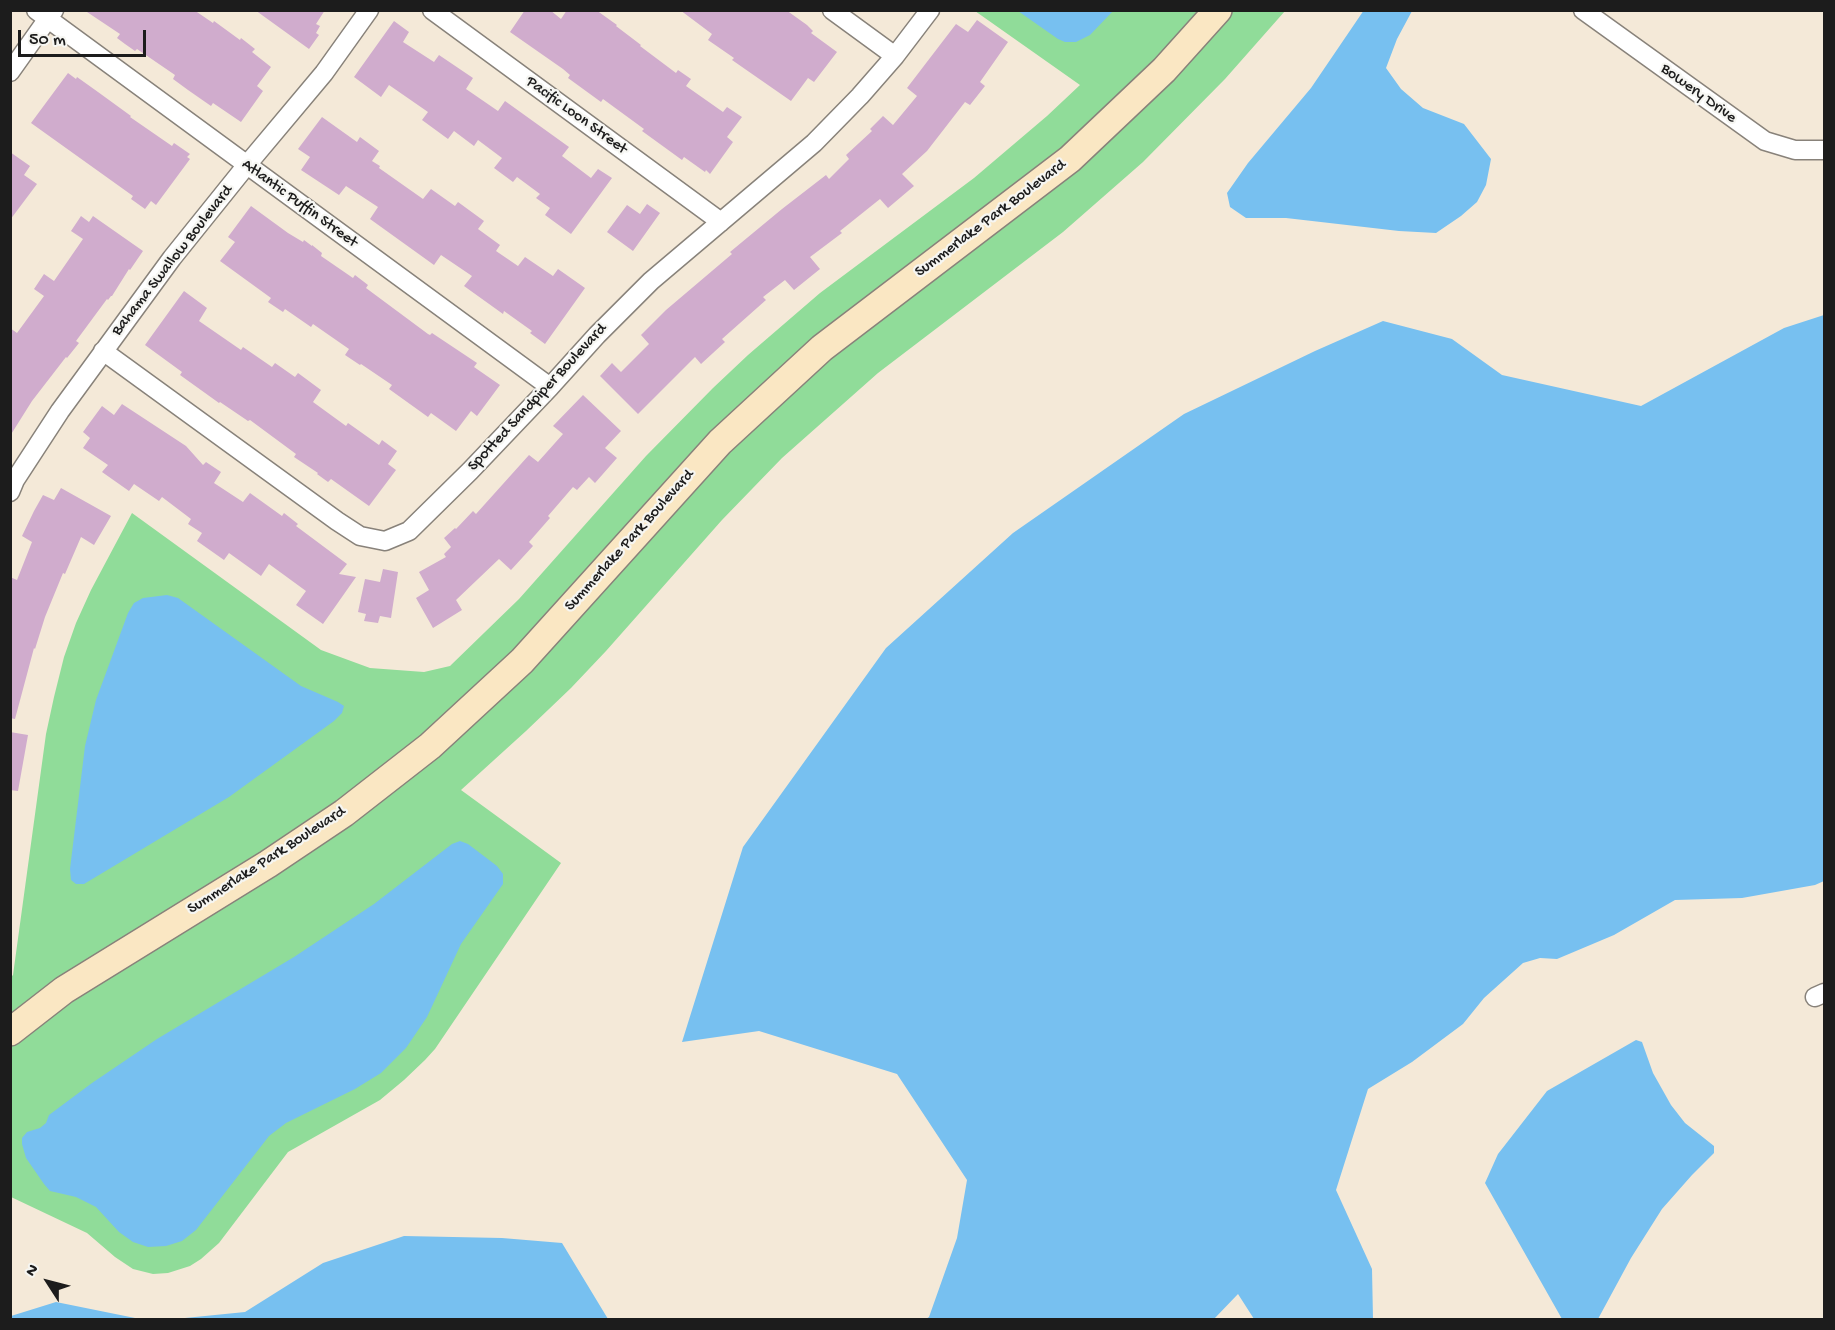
<!DOCTYPE html>
<html>
<head>
<meta charset="utf-8">
<style>
  body { margin:0 }
  #map { position:relative; width:1835px; height:1330px; overflow:hidden; background:#f4e9d8; font-family:"Gochi Hand",sans-serif }
  canvas { display:block }
  .frame { position:absolute; inset:0; border:12px solid #1c1c1c; pointer-events:none }
  .north { position:absolute; left:18px; top:1252px; width:60px; height:60px; -webkit-text-stroke:4px #f6f6f2; paint-order:stroke; rotate:306deg; font-size:16px; font-weight:700; line-height:24px; text-align:center; color:#1c1c1c }
  .north::after { content:''; display:block; margin:auto; width:21px; height:27px; background:#1c1c1c; clip-path:polygon(50% 0,100% 100%,50% 72%,0 100%) }
  .scale { position:absolute; left:18px; top:30px; width:128px; height:27px; box-sizing:border-box; border:3px solid #1c1c1c; border-top:0; padding-left:8px; font-size:18px; line-height:21px; white-space:nowrap; color:#1c1c1c; -webkit-text-stroke:4px #f6f6f2; paint-order:stroke }
</style>
</head>
<body>
<div id="map">
<canvas width="1835" height="1330"></canvas>
<div class="frame"></div>
<div class="north">N</div>
<div class="scale">50 m</div>
</div>
<script>
const ctx = document.querySelector('canvas').getContext('2d');
ctx.lineJoin = 'round';
function fill(path, color) {
  ctx.fillStyle = color;
  ctx.fill(path, 'evenodd');
}
function shape(rows) {
  const path = new Path2D();
  for (const r of rows) {
    path.moveTo(r[0], r[1]);
    for (let i = 2; i < r.length; i += 2) path.lineTo(r[i], r[i + 1]);
  }
  return path;
}
function strokePath(path, color, width, dash) {
  ctx.strokeStyle = color;
  ctx.lineWidth = width;
  ctx.lineCap = dash ? 'butt' : 'round';
  ctx.setLineDash(dash || []);
  ctx.stroke(path);
}
function write(font, color, halo, rows, align = 'center') {
  ctx.font = font + ' "Gochi Hand",sans-serif';
  ctx.lineWidth = 4.5;
  ctx.setLineDash([]);
  ctx.textBaseline = 'middle';
  ctx.strokeStyle = halo;
  ctx.fillStyle = color;
  for (const [text, x, y, turn = 0] of rows) {
    ctx.save();
    ctx.translate(x, y);
    ctx.rotate((+turn || 0) * Math.PI / 180);
    ctx.textAlign = isNaN(turn) ? turn : align;
    if (halo) ctx.strokeText(text, 0, 0);
    ctx.fillText(text, 0, 0);
    ctx.restore();
  }
}
const green = shape([
  [975,11,1201,11,1149,66,1091,123,1041,167,961,231,505,662,370,781,11,1019,11,977,13,975,46,734,54,697,64,657,76,623,91,590,132,513,321,650,370,668,424,672,450,666,519,599,646,456,713,388,748,355,820,293,974,178,1047,116,1080,85],
  [1218,11,1285,11,1225,79,1143,162,1063,232,878,373,782,458,722,520,606,651,571,688,526,731,461,790,561,863,435,1049,425,1060,404,1080,380,1100,288,1152,219,1243,201,1259,190,1266,168,1273,153,1274,133,1269,115,1257,87,1233,11,1197,11,1032,430,746,720,441,1070,159]
]);
const water = shape([
  [1364,10,1412,11,1397,39,1386,68,1401,89,1423,108,1464,124,1491,159,1486,185,1477,202,1461,216,1436,233,1399,231,1286,218,1246,218,1230,207,1227,193,1248,163,1311,88],
  [1018,11,1113,11,1090,35,1076,42,1065,42,1058,39],
  [1824,315,1824,881,1815,885,1742,898,1675,900,1614,935,1557,959,1540,958,1523,963,1484,998,1463,1024,1412,1062,1368,1089,1336,1190,1372,1269,1373,1319,1254,1319,1238,1294,1214,1319,926,1319,929,1317,957,1238,967,1180,897,1074,759,1031,682,1042,743,847,886,648,1013,533,1184,414,1315,351,1383,321,1452,339,1502,375,1641,406,1784,328],
  [167,595,178,598,301,686,338,702,344,706,342,713,334,721,229,797,84,884,76,884,71,880,70,869,85,746,96,700,128,613,134,603,143,598],
  [460,841,468,844,497,866,503,874,503,884,461,944,427,1017,406,1048,381,1073,355,1089,286,1123,269,1136,196,1230,182,1241,166,1246,148,1247,133,1242,119,1232,96,1207,76,1197,50,1191,44,1184,26,1158,22,1144,22,1138,27,1132,40,1128,46,1123,49,1115,92,1083,157,1039,294,957,374,904,452,844],
  [1636,1040,1642,1042,1653,1073,1671,1105,1685,1123,1714,1146,1714,1153,1692,1175,1662,1209,1631,1258,1598,1319,1562,1319,1485,1183,1498,1154,1547,1091],
  [404,1236,502,1238,562,1243,608,1319,175,1319,245,1312,323,1263],
  [56,1302,140,1319,11,1319,11,1316]
]);
const building = shape([
  [84,10,194,10,213,23,214,21,240,40,241,38,255,49,252,52,271,67,257,86,263,91,241,122,213,103,211,106,188,90,173,79,175,75,137,49,135,51,125,44,117,38,120,34],
  [255,10,325,10,316,24,320,26,316,33,319,35,309,49],
  [525,10,550,10,561,19,567,10,596,10,617,25,616,26,641,45,640,46,676,73,678,70,691,79,686,86,723,112,727,107,742,117,727,137,733,142,710,174,706,170,705,172,684,157,682,160,642,131,644,129,603,99,601,102,568,78,570,75,563,69,510,32],
  [680,10,786,10,807,25,813,31,811,33,837,52,814,82,808,78,791,101,732,60,734,58,708,40,712,34],
  [977,20,1008,42,980,82,985,86,970,105,965,102,927,151,902,174,914,186,888,208,880,199,840,231,842,233,810,257,820,269,794,290,785,280,763,297,766,300,722,339,725,342,701,364,695,357,638,414,600,376,612,363,621,372,649,344,641,335,666,310,732,254,730,252,782,209,826,175,829,179,849,159,846,155,872,131,870,129,883,116,893,125,917,96,907,88,956,24,968,32],
  [394,21,409,32,403,42,434,62,439,55,473,78,466,89,498,111,505,101,569,147,562,156,591,178,598,169,612,178,571,234,545,215,550,208,536,198,540,194,517,177,513,182,494,168,502,158,478,140,474,146,454,131,448,139,422,120,428,112,389,85,381,97,354,77],
  [68,73,76,79,77,77,98,92,131,116,130,117,172,146,174,143,190,154,187,157,190,159,156,205,151,201,145,209,131,199,133,196,31,123],
  [322,117,357,142,360,137,379,151,372,161,380,166,379,168,423,199,431,189,455,206,458,202,484,221,478,229,500,245,496,251,518,266,525,257,553,276,558,269,585,288,545,344,530,333,532,331,504,311,503,314,464,286,472,276,441,255,434,265,370,219,378,207,346,186,339,195,301,170,310,157,298,149],
  [10,152,30,166,24,175,37,184,10,220],
  [647,204,660,213,633,251,607,232,627,205,640,214],
  [251,206,288,233,303,242,304,240,312,246,312,245,322,253,321,256,353,278,355,275,368,285,366,288,428,334,430,335,432,333,477,363,474,367,500,385,477,416,471,411,456,431,431,413,428,417,389,389,392,385,361,364,360,365,345,355,349,349,313,324,311,327,285,309,283,312,268,302,271,298,220,261,235,242,228,237],
  [81,216,89,222,93,216,143,251,130,270,129,269,112,296,111,296,108,300,107,299,76,341,79,343,67,358,66,357,32,401,10,436,10,328,17,333,44,296,34,289,44,274,54,281,83,239,71,231],
  [184,291,207,308,199,321,241,350,243,347,272,367,275,363,295,377,298,373,321,390,313,402,346,426,348,423,379,445,382,440,397,451,388,464,396,470,369,506,331,479,328,482,317,474,318,473,294,457,296,454,250,420,248,421,220,402,219,403,180,375,182,372,145,345],
  [583,395,621,431,605,448,617,458,595,483,589,477,577,490,573,487,548,516,550,518,529,542,533,546,511,570,499,559,456,600,462,610,433,628,416,598,429,590,419,572,446,557,444,554,451,547,444,538,455,528,456,529,473,511,476,514,529,455,538,462,563,434,553,426],
  [122,404,186,446,203,465,206,462,221,472,214,483,243,502,250,493,282,516,284,513,298,524,296,526,347,564,339,574,356,577,323,624,296,605,306,591,269,564,261,576,229,553,224,560,197,541,202,533,188,524,191,519,162,497,159,501,134,484,129,491,102,472,108,465,83,448,90,438,83,432,102,406,114,415],
  [61,488,111,516,94,545,81,537,65,574,63,573,45,617,35,649,34,648,15,719,10,718,10,577,17,580,32,542,22,536,34,511,43,495,54,500],
  [383,569,398,572,391,618,380,616,378,623,364,621,366,614,358,612,365,579,380,582],
  [10,732,28,735,18,791,10,790]
]);
const minor = shape([
  [36,10,550,387],
  [432,10,721,222],
  [832,10,895,56],
  [1583,10,1765,141,1795,150,1824,150],
  [10,72,54,10],
  [103,351,337,521,360,536,385,541,409,531,470,471,550,387,597,335,651,281,814,143,860,96,895,56,930,10],
  [10,492,15,480,60,411,172,258,246,166,324,73,369,10],
  [1815,997,1824,993]
]);
const secondary = shape([
  [10,1032,64,990,268,864,344,813,430,746,522,661,720,442,822,348,1070,159,1164,70,1218,10]
]);
const streetNames = [
  ["Bowery Drive",1698,94,36],
  ["Pacific Loon Street",576,116,36],
  ["Atlantic Puffin Street",299,204,36],
  ["Summerlake Park Boulevard",991,219,-37],
  ["Bahama Swallow Boulevard",173,261,-52],
  ["Spotted Sandpiper Boulevard",538,398,-47],
  ["Summerlake Park Boulevard",630,541,-48],
  ["Summerlake Park Boulevard",267,861,-33]
];
fill(green, '#90dc99');
fill(water, '#77c0f0');
fill(building, '#d0accd');
strokePath(minor, '#88827a', 21);
strokePath(secondary, '#88827a', 30);
strokePath(minor, '#fff', 18);
strokePath(secondary, '#fae7c3', 27);
write('16px', '#1c1c1c', '#f6f6f2', streetNames);
</script>
</body>
</html>
